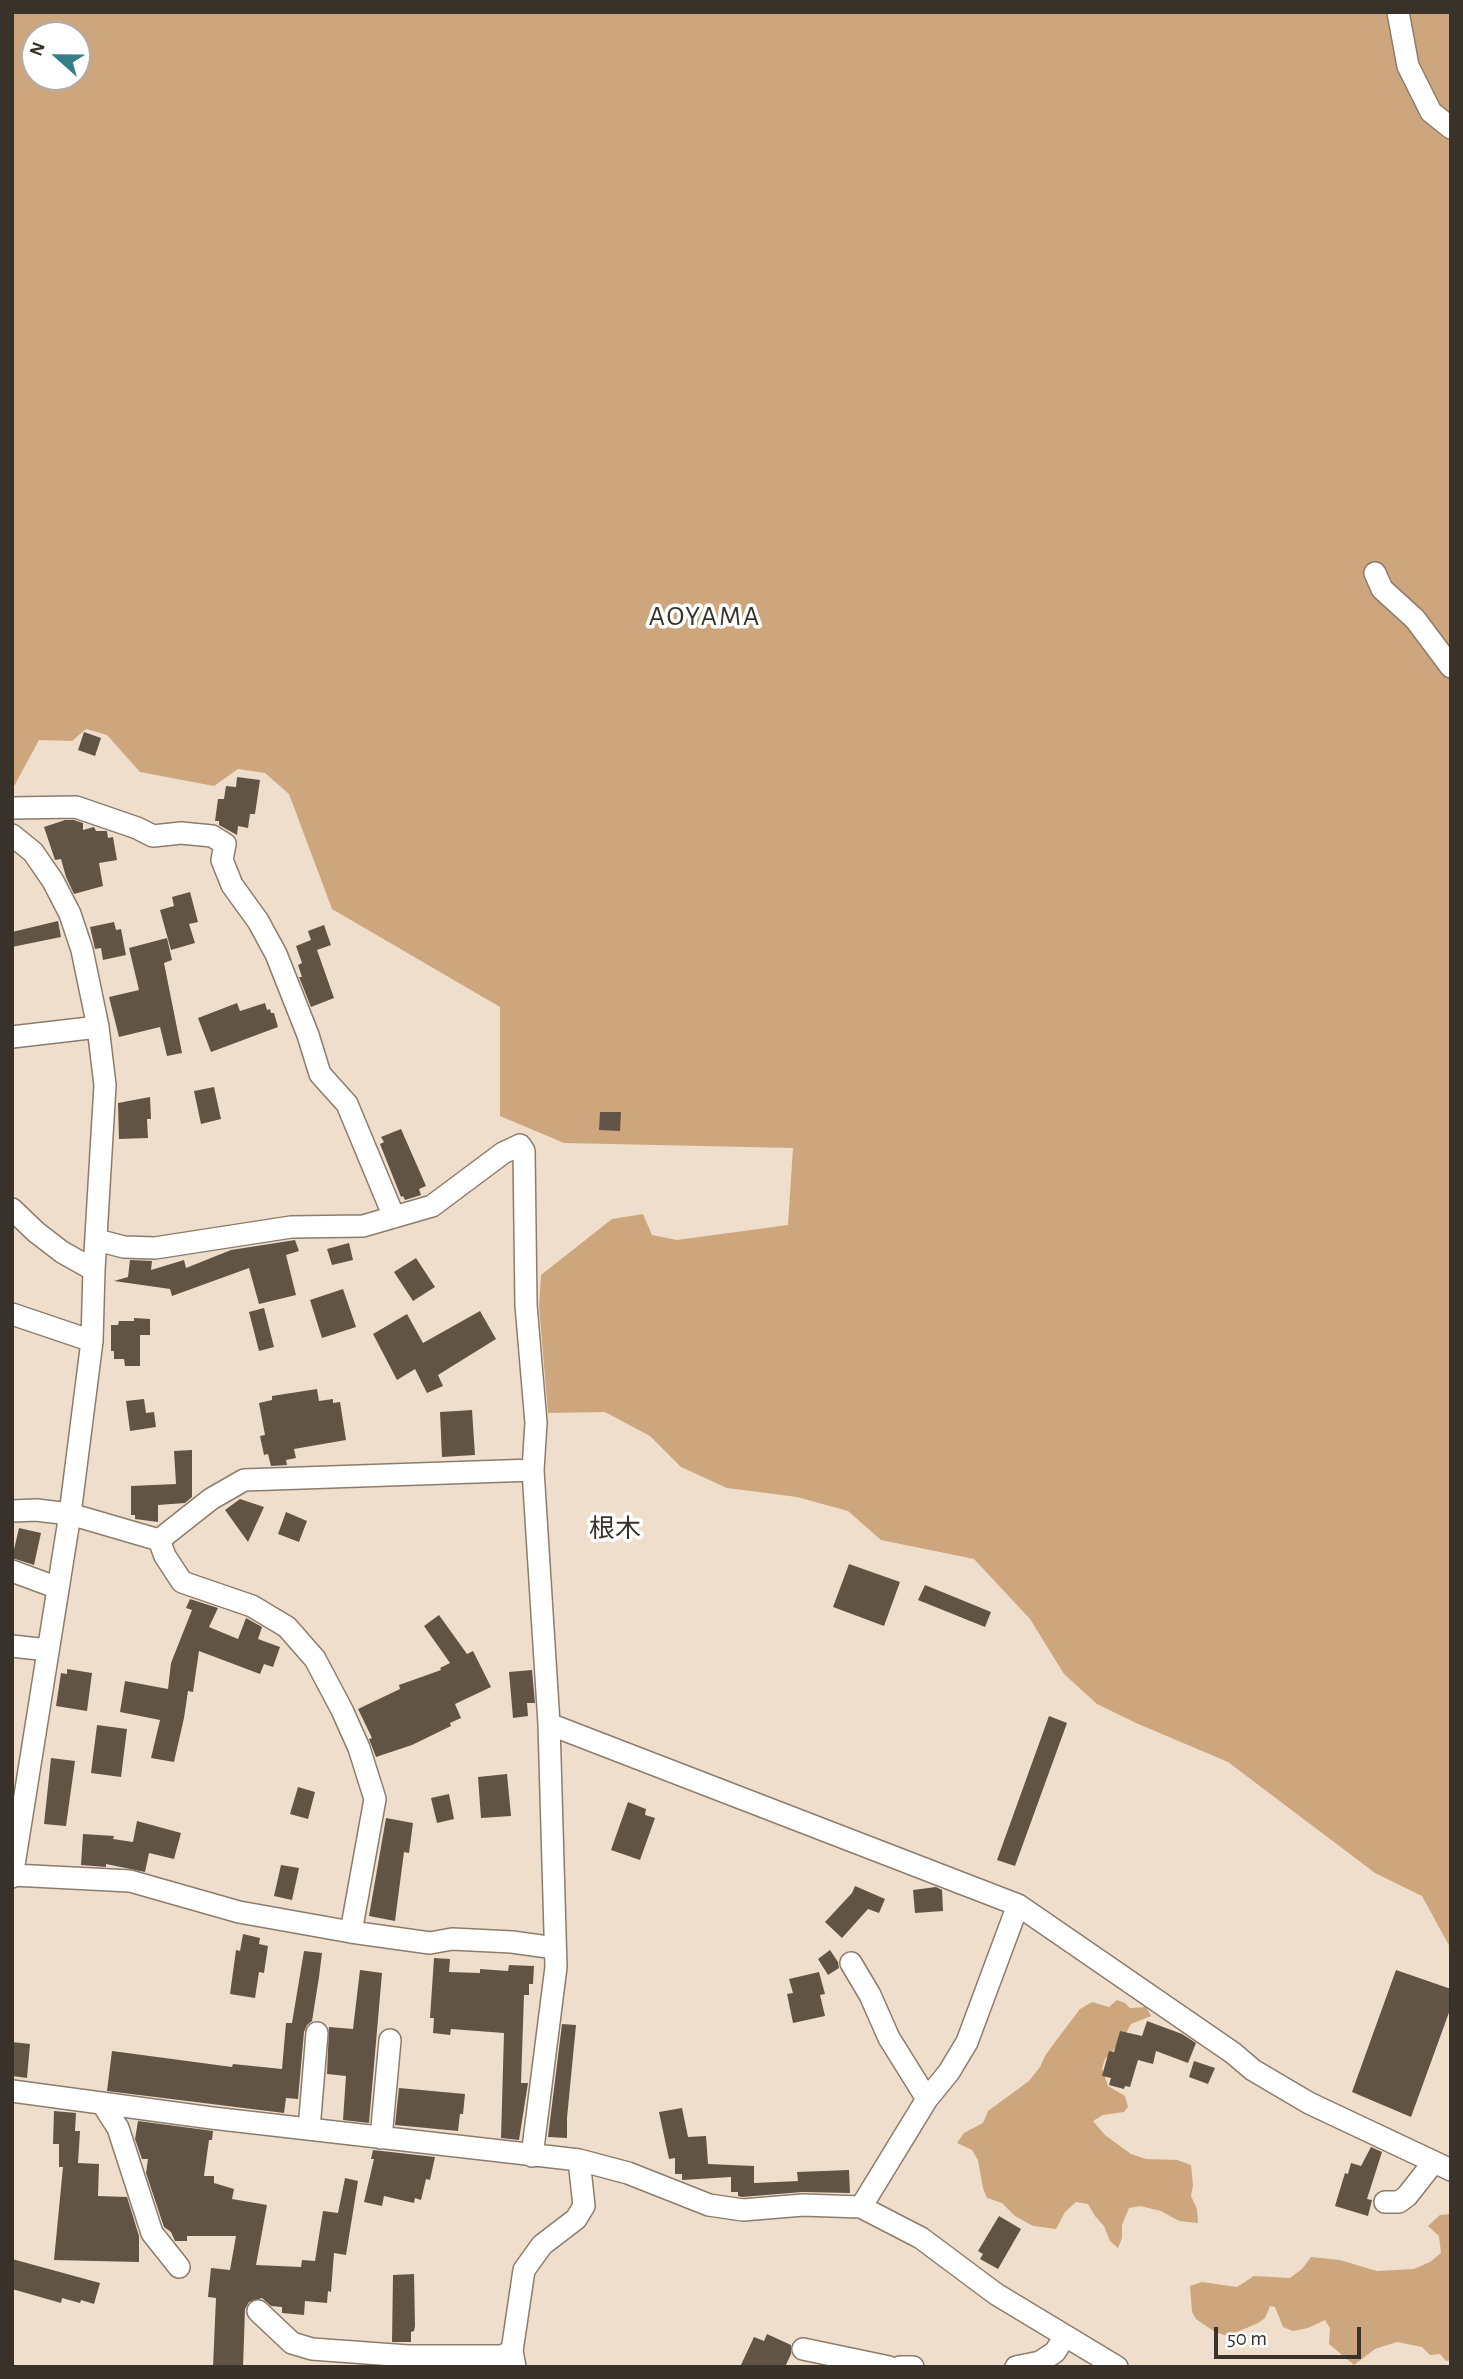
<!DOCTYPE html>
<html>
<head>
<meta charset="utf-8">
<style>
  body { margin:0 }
  #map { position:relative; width:1463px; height:2379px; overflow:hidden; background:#efdecc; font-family:"Alegreya Sans",sans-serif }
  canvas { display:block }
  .frame { position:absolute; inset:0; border:14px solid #39322b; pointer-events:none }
  .north { position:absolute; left:21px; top:21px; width:70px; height:70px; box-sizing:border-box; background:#fff; border:2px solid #b0adaa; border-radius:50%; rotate:291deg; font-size:19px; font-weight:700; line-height:28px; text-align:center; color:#39322b }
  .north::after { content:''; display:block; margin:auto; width:24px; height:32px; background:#377f86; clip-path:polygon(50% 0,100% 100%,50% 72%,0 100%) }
  .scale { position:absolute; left:1214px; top:2327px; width:147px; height:32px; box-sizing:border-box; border:4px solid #39322b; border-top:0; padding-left:9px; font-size:21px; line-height:24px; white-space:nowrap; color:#39322b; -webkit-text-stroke:5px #fff; paint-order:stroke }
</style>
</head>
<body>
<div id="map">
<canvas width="1463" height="2379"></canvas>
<div class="frame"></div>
<div class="north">N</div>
<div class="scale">50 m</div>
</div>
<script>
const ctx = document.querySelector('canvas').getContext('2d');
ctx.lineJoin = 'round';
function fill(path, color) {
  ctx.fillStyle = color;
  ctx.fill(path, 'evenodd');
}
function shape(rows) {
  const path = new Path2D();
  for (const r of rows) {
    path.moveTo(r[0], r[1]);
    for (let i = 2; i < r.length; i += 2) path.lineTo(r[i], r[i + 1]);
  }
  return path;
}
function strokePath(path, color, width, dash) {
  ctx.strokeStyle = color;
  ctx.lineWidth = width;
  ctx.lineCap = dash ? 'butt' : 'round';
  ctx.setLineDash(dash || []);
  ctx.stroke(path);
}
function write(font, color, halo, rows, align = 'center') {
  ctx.font = font + ' "Alegreya Sans","Noto Sans JP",sans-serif';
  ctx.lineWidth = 7;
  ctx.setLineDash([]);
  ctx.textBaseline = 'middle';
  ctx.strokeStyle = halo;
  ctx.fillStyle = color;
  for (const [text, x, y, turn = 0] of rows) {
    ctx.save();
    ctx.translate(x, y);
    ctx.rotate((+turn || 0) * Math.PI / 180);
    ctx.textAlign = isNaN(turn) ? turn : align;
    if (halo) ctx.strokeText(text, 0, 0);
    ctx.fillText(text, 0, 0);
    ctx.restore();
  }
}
const green = shape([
  [12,12,1451,12,1451,1949,1422,1896,1375,1873,1228,1762,1136,1723,1097,1704,1064,1674,1030,1619,974,1559,881,1540,848,1511,797,1497,727,1488,681,1467,650,1436,605,1412,548,1413,539,1306,541,1275,612,1219,643,1214,652,1235,677,1240,788,1225,793,1148,564,1143,500,1116,500,1007,332,909,289,794,265,773,238,769,214,786,140,772,107,735,86,729,72,741,39,740,12,790],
  [35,35,77,35,77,77,35,77],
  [1117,2000,1125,2003,1130,2008,1146,2007,1151,2016,1131,2024,1121,2042,1105,2059,1102,2068,1108,2086,1125,2096,1128,2107,1124,2112,1103,2115,1093,2121,1105,2135,1131,2154,1146,2159,1177,2160,1191,2165,1193,2185,1191,2196,1197,2209,1198,2223,1179,2221,1161,2211,1140,2206,1129,2208,1122,2225,1122,2238,1118,2248,1110,2241,1104,2226,1095,2216,1088,2204,1076,2202,1065,2212,1056,2229,1033,2226,1015,2216,1002,2203,987,2198,983,2188,978,2160,972,2150,957,2143,964,2133,983,2123,988,2111,1029,2081,1040,2067,1045,2056,1055,2042,1080,2009,1092,2002,1109,2007],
  [1451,2214,1451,2280,1449,2284,1451,2287,1451,2360,1446,2361,1440,2354,1430,2355,1422,2347,1397,2342,1375,2349,1354,2365,1329,2344,1330,2328,1325,2320,1308,2328,1293,2331,1283,2327,1275,2307,1270,2306,1265,2318,1258,2323,1228,2336,1215,2332,1196,2319,1192,2312,1190,2286,1202,2282,1237,2287,1254,2276,1290,2278,1302,2269,1311,2257,1340,2260,1377,2271,1414,2269,1430,2262,1441,2253,1439,2236,1428,2226,1440,2215]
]);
const building = shape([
  [84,732,101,738,95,756,78,750],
  [237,777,260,780,255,814,250,814,248,828,238,826,237,835,219,825,219,821,215,821,218,799,224,799,226,786,236,787],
  [65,820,74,820,83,823,83,830,94,827,96,831,107,831,108,838,113,837,117,860,99,863,103,886,74,894,66,877,61,859,55,860,44,827],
  [190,892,198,922,189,924,195,943,171,950,160,910,174,906,172,897],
  [58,921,61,937,12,947,12,932],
  [114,922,116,930,121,929,126,955,103,960,101,948,95,949,90,927],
  [324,925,331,945,317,950,334,998,311,1007,299,977,302,977,298,965,302,963,296,946,311,940,308,931],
  [167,938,172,960,164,963,182,1053,167,1056,160,1027,119,1037,109,997,139,990,129,948],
  [237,1003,240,1011,265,1003,267,1010,270,1009,271,1013,274,1013,278,1027,211,1052,198,1018],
  [214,1087,221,1119,201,1124,194,1091],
  [150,1097,151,1119,147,1119,148,1138,119,1139,118,1103],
  [600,1112,621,1112,620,1131,599,1130],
  [401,1129,426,1186,419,1189,421,1195,405,1200,403,1196,401,1197,380,1144,384,1142,381,1137],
  [295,1240,299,1251,286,1255,296,1295,259,1304,249,1268,172,1296,170,1289,114,1281,128,1277,130,1260,152,1261,151,1270,184,1260,186,1268,231,1250],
  [349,1243,353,1260,332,1265,327,1249],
  [416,1258,435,1287,413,1301,394,1272],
  [343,1289,356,1327,322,1338,310,1300],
  [264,1308,274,1347,259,1351,249,1312],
  [480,1311,496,1339,438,1375,443,1386,427,1393,415,1369,397,1380,373,1334,407,1314,423,1343],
  [134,1318,150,1319,150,1335,140,1335,140,1366,125,1366,124,1359,114,1359,114,1351,111,1351,111,1325,118,1325,119,1321,134,1321],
  [317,1389,319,1401,333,1399,333,1403,340,1402,346,1440,294,1449,296,1458,286,1460,287,1465,271,1466,268,1454,264,1455,260,1436,265,1435,259,1403,272,1400,272,1396],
  [144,1399,146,1413,154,1412,156,1427,130,1431,126,1401],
  [472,1410,475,1455,442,1457,440,1412],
  [192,1450,192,1497,185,1503,158,1505,158,1522,135,1519,135,1515,131,1515,131,1486,176,1484,174,1451],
  [240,1499,264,1507,248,1542,225,1510],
  [286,1512,307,1521,299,1542,278,1534],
  [19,1528,41,1533,34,1565,12,1558],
  [849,1564,900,1582,884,1626,833,1607],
  [925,1585,991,1612,985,1627,918,1600],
  [190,1599,218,1608,209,1627,238,1639,246,1618,262,1627,258,1639,280,1647,273,1667,264,1664,260,1674,199,1651,193,1692,188,1691,184,1718,174,1762,151,1758,160,1720,120,1712,125,1681,168,1689,171,1663,192,1610,186,1608],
  [439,1615,467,1654,473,1651,491,1687,455,1704,461,1718,450,1723,451,1726,412,1745,376,1757,369,1739,372,1738,358,1709,400,1689,399,1685,441,1670,440,1668,450,1663,424,1626],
  [67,1669,92,1673,87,1711,56,1706,61,1673,67,1674],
  [532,1670,535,1703,527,1703,528,1716,513,1718,509,1672],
  [1049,1716,1067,1723,1015,1866,997,1860],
  [97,1725,127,1729,121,1777,91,1773],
  [51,1758,75,1761,66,1826,44,1824],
  [507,1774,511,1816,481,1818,478,1777],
  [298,1787,315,1792,308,1819,290,1814],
  [449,1794,454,1819,437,1823,431,1798],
  [628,1802,646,1809,645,1815,655,1818,640,1860,611,1850],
  [386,1818,413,1823,409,1853,404,1852,395,1921,369,1916],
  [137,1821,181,1833,174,1859,149,1853,145,1872,106,1864,106,1867,81,1865,83,1834,114,1836,113,1839,133,1842],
  [281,1865,299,1868,292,1900,274,1896],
  [855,1886,885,1899,879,1913,868,1909,842,1938,825,1922,852,1893],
  [936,1887,942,1890,943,1911,915,1913,913,1890],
  [243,1934,260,1938,259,1944,268,1946,264,1973,259,1972,255,1998,230,1994,236,1950,240,1951],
  [830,1950,838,1962,839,1968,828,1975,818,1959],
  [304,1951,322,1953,319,1977,312,2021,307,2025,304,2032,298,2099,286,2098,284,2113,107,2091,112,2051,232,2067,233,2064,282,2069,286,2023,292,2023],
  [434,1958,450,1959,449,1972,480,1973,480,1969,508,1971,509,1965,534,1966,533,1984,529,1984,529,1995,524,1995,521,2083,528,2083,519,2140,501,2138,504,2033,451,2029,450,2035,433,2033,434,2018,430,2018],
  [360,1970,382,1973,369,2123,343,2120,346,2076,327,2074,329,2027,353,2029],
  [1396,1970,1451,1989,1451,2007,1411,2117,1352,2092],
  [819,1972,825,1994,820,1995,825,2016,793,2023,787,1994,793,1993,789,1979],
  [1147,2021,1182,2034,1196,2043,1188,2063,1156,2051,1153,2064,1138,2060,1130,2087,1125,2086,1124,2089,1109,2085,1111,2078,1102,2076,1109,2051,1114,2052,1120,2031,1142,2036],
  [562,2024,576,2025,567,2118,567,2138,548,2137],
  [12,2042,30,2044,27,2078,12,2076],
  [1194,2061,1215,2068,1208,2084,1189,2077],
  [399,2088,465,2094,463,2114,460,2114,458,2131,395,2125],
  [682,2108,688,2137,706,2136,708,2164,754,2166,754,2183,798,2181,797,2172,849,2170,850,2193,802,2192,742,2197,738,2196,738,2192,731,2192,731,2177,682,2180,682,2174,675,2174,675,2158,669,2159,659,2112],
  [54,2111,76,2113,75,2131,80,2131,78,2163,99,2164,98,2196,127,2197,139,2236,139,2262,54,2260,63,2167,59,2167,59,2144,53,2144],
  [138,2121,213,2131,212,2140,209,2140,204,2176,214,2176,214,2183,234,2189,232,2199,267,2205,256,2265,301,2267,302,2260,315,2261,323,2211,338,2213,345,2178,358,2181,346,2255,334,2253,331,2292,328,2291,327,2303,305,2301,304,2315,282,2313,282,2307,271,2306,262,2298,249,2302,245,2309,243,2367,213,2367,216,2298,208,2297,211,2268,230,2270,236,2236,187,2236,187,2241,175,2241,171,2232,164,2227,146,2173,148,2159,142,2159,135,2139],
  [1371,2147,1382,2152,1367,2199,1372,2200,1368,2216,1335,2206,1345,2173,1348,2174,1351,2163,1361,2166],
  [373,2150,435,2157,430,2180,426,2179,421,2200,415,2198,414,2203,384,2196,382,2206,364,2202,374,2159,371,2159],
  [999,2216,1021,2229,998,2269,980,2259,983,2254,978,2251],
  [12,2259,100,2283,94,2304,81,2300,80,2303,62,2298,61,2303,12,2289],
  [414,2274,415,2326,414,2331,411,2332,411,2342,392,2342,393,2275],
  [767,2334,791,2345,791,2354,785,2367,740,2367,754,2337,764,2341]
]);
const minor = shape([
  [1398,12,1408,66,1431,112,1451,128],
  [1375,573,1382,589,1415,619,1451,667],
  [12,808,76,807,137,828,153,836,181,833,212,836,225,844,222,860,232,885,258,921,276,954,308,1035,320,1074,347,1104,394,1217],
  [12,835,33,852,53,881,70,914,82,950,98,1027,105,1085,94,1270,92,1341,70,1514,12,1877],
  [12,1037,98,1027],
  [12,1209,36,1232,62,1252,94,1270],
  [97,1240,124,1247,155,1248,291,1227,363,1226,432,1206,503,1153,520,1145,524,1151,526,1305,536,1423,533,1470,549,1724,556,1967,532,2156],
  [12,1314,92,1341],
  [12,1511,36,1510,70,1514,159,1540,211,1499,244,1480,533,1470],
  [159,1540,165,1556,182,1582,252,1606,287,1627,315,1659,342,1710,359,1748,375,1799,351,1932],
  [12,1571,58,1588],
  [12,1646,48,1650],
  [549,1724,1018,1905,1233,2053,1253,2070,1309,2103,1451,2170],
  [13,1875,130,1881,239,1912,351,1932,430,1943,452,1939,512,1942,555,1948],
  [851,1963,870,1995,889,2038,927,2099],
  [12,2091,212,2118,579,2160,628,2173,709,2205,743,2210,803,2205,861,2207,921,2238,996,2294,1117,2367],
  [102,2103,118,2128,152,2233,179,2267],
  [309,2129,317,2033],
  [381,2138,390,2040],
  [1385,2202,1399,2202,1407,2196,1433,2163],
  [861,2207,927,2099,949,2072,967,2042,1018,1905],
  [258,2311,292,2343,312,2349,408,2356,502,2356,512,2351],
  [803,2349,889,2367],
  [515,2367,512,2351,524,2270,542,2245,576,2219,584,2206,579,2160],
  [900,2367,913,2367],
  [1016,2367,1040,2362,1055,2352,1065,2336]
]);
const neighbourhoodNames = [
  ["根木",615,1529]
];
const quarterNames = [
  ["AOYAMA",705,617]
];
fill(green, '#cda67d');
fill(building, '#625445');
strokePath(minor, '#8c7c6c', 24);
strokePath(minor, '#fff', 21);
write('26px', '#39322b', '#fff', neighbourhoodNames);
ctx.letterSpacing = '2px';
write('28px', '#39322b', '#fff', quarterNames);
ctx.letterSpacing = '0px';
</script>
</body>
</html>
